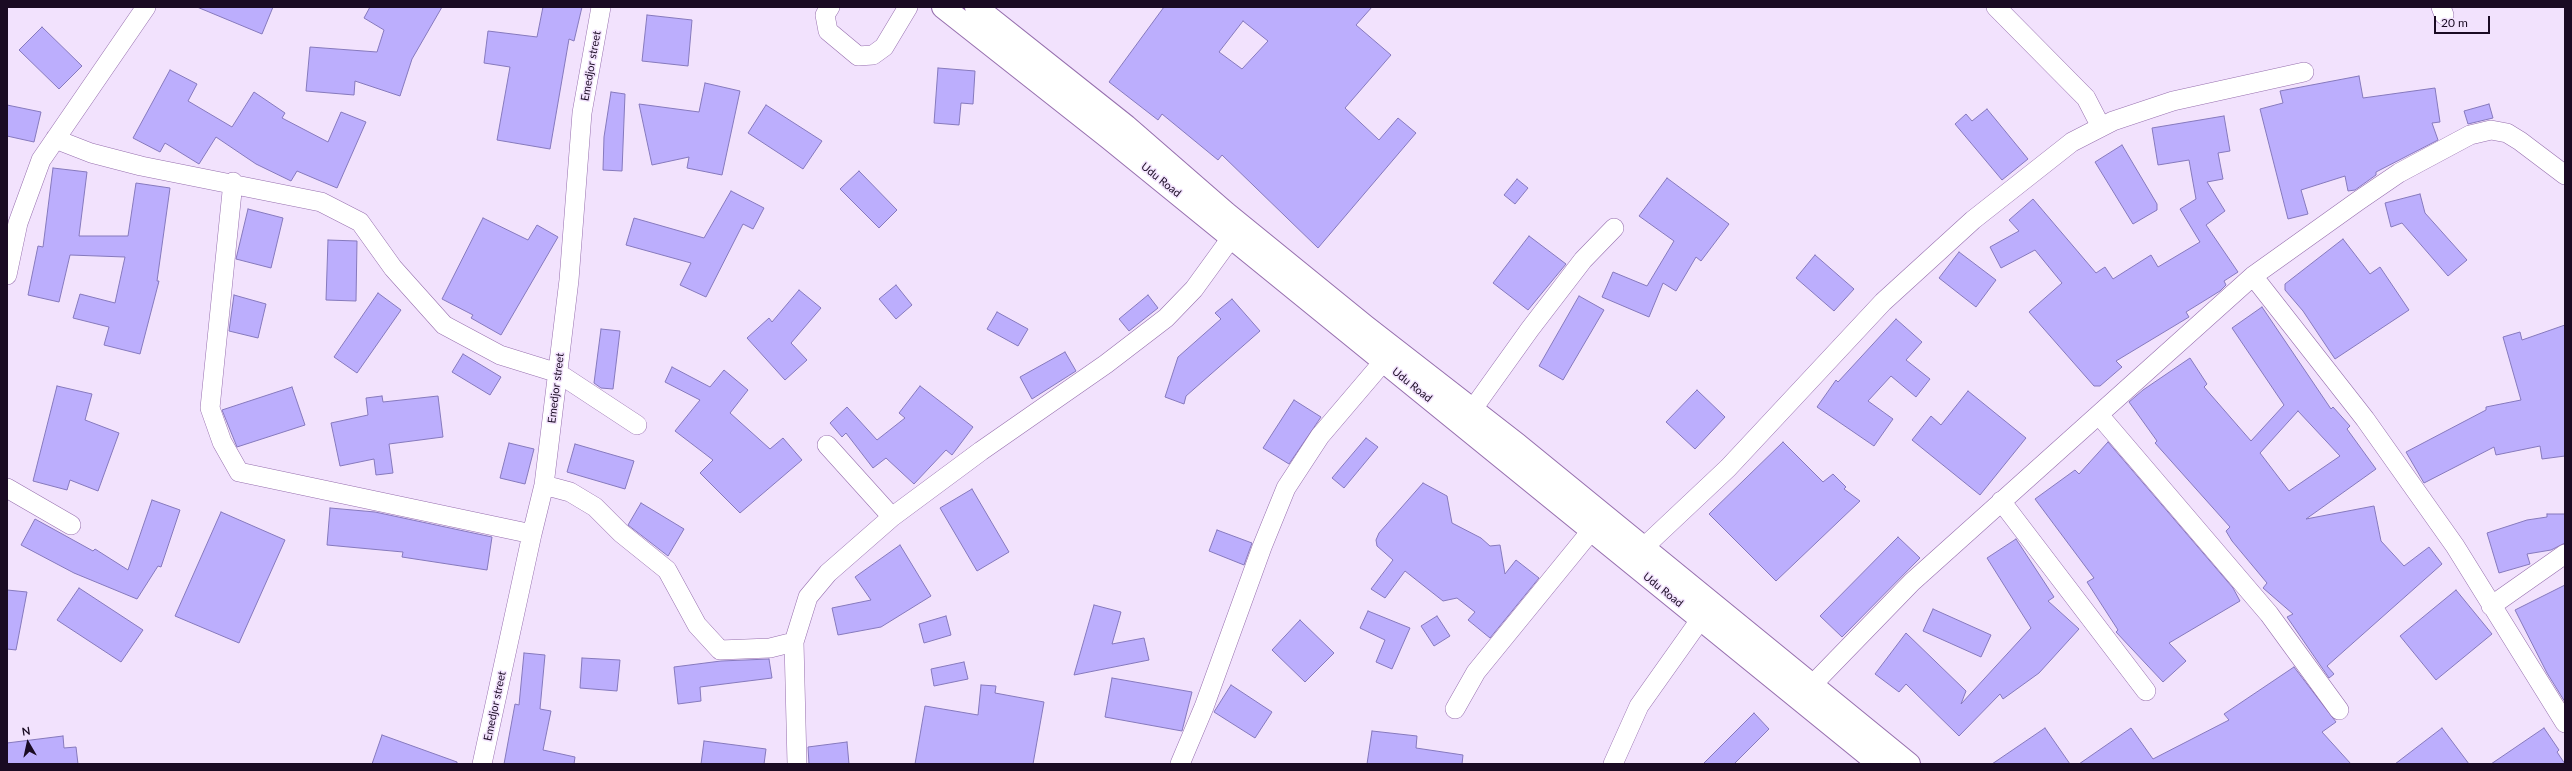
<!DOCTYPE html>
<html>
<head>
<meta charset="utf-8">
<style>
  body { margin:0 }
  #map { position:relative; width:2572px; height:771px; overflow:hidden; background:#f2e2fd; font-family:Lato,sans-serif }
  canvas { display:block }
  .frame { position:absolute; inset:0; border:8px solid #1a0b23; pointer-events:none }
  .north { position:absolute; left:8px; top:723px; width:40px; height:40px; -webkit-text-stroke:3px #f2e2fd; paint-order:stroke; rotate:351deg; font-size:11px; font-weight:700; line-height:16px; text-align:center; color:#1a0b23 }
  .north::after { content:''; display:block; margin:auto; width:14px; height:18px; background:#1a0b23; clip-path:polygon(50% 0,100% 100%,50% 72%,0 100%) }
  .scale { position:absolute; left:2434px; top:16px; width:56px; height:18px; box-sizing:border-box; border:2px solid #1a0b23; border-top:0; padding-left:5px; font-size:12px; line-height:14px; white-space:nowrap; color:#1a0b23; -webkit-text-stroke:3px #f2e2fd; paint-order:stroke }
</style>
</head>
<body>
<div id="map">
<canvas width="2572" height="771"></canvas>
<div class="frame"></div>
<div class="north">N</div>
<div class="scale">20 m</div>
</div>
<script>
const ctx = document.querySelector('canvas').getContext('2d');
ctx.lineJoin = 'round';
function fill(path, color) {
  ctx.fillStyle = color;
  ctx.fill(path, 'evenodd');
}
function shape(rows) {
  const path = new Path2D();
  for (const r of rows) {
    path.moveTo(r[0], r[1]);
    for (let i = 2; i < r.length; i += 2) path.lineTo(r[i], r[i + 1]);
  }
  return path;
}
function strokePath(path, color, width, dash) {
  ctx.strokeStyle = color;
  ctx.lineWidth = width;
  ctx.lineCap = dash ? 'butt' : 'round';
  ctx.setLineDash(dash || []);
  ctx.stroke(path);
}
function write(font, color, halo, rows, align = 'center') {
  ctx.font = font + ' Lato,sans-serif';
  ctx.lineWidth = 3;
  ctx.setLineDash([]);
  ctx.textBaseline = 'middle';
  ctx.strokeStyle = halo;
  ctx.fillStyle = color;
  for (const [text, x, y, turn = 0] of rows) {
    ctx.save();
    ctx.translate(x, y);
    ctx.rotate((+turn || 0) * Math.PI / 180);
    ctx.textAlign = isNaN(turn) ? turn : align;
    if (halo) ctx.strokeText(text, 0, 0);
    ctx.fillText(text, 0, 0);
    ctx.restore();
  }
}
const building = shape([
  [197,7,273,7,262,34,197,7],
  [370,7,442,7,412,59,400,96,355,81,354,95,306,91,310,47,377,52,384,30,364,18,370,7],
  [543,7,582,7,574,41,569,39,550,149,497,140,510,67,484,63,488,31,537,37,543,7],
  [1164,7,1372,7,1356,25,1391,55,1345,108,1379,140,1398,118,1416,133,1318,248,1222,155,1218,160,1162,114,1158,120,1109,82,1164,7],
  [1243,21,1268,41,1242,69,1219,52,1243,21],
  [647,15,692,20,688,66,642,61,647,15],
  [42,27,82,66,59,89,19,50,42,27],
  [938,68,975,71,973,104,961,103,959,125,934,123,938,68],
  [170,70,197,84,188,101,232,127,254,92,285,113,282,118,328,142,341,112,366,122,337,188,297,171,291,181,256,164,216,137,199,164,165,143,160,152,133,138,170,70],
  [2359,76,2363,98,2435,88,2440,122,2432,123,2438,140,2376,172,2376,175,2355,190,2348,191,2345,176,2301,190,2308,214,2288,219,2260,109,2283,103,2280,91,2359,76],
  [705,83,740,91,722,175,687,168,689,157,652,165,639,104,699,112,705,83],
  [611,92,625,94,622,171,603,170,604,137,611,92],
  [2489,104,2493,118,2468,124,2464,111,2489,104],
  [7,105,41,112,34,142,7,136,7,105],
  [766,105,822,141,803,169,748,133,766,105],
  [1987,109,2028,159,2002,180,1955,124,1966,114,1972,121,1987,109],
  [2224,116,2230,151,2218,153,2223,179,2207,182,2225,211,2206,225,2238,272,2224,281,2226,285,2220,291,2186,312,2189,317,2116,361,2122,367,2100,386,2094,386,2029,312,2062,283,2035,250,2001,268,1990,247,2019,231,2009,220,2033,199,2096,273,2105,267,2113,279,2151,255,2158,267,2200,242,2180,209,2196,199,2189,160,2158,165,2152,128,2224,116],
  [2122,145,2157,204,2157,210,2133,224,2095,162,2122,145],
  [53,168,87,172,79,236,128,236,136,183,170,188,157,281,159,281,140,354,104,345,109,327,73,318,80,294,115,303,125,257,70,255,59,302,28,295,38,246,43,247,53,168],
  [859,171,897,210,879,228,840,189,859,171],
  [1667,178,1729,224,1701,261,1696,257,1676,291,1663,283,1649,317,1602,297,1613,272,1647,286,1674,241,1639,216,1667,178],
  [1517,179,1528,188,1515,204,1504,195,1517,179],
  [731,191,764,208,753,229,743,224,706,297,680,285,691,263,626,245,634,218,704,238,731,191],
  [2420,194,2425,213,2467,260,2448,276,2402,223,2391,227,2385,203,2420,194],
  [248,209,283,218,271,268,236,259,248,209],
  [483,218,528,240,537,225,558,237,501,335,471,318,473,315,442,299,483,218],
  [1529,236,1566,264,1528,310,1493,283,1529,236],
  [2343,239,2370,274,2380,267,2409,310,2335,359,2303,311,2285,290,2285,284,2343,239],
  [328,240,357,241,356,301,326,300,328,240],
  [1959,252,1996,280,1976,307,1939,278,1959,252],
  [1815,255,1854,289,1834,311,1796,278,1815,255],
  [896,285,912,305,896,319,879,299,896,285],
  [799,290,821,308,791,343,807,360,785,380,747,338,769,318,772,322,799,290],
  [378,293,401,310,357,373,334,357,378,293],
  [234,295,266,304,258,338,229,331,234,295],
  [1148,295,1158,308,1129,331,1119,319,1148,295],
  [1579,296,1604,310,1563,380,1539,366,1579,296],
  [1232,299,1260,331,1186,396,1184,404,1165,397,1178,357,1221,319,1215,313,1232,299],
  [2262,307,2331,409,2333,407,2350,426,2347,429,2376,469,2306,519,2374,506,2381,541,2404,566,2429,547,2442,564,2327,666,2334,674,2329,678,2287,617,2293,614,2263,588,2267,583,2232,541,2226,531,2230,527,2155,443,2157,441,2129,402,2143,390,2190,358,2207,384,2204,387,2251,441,2284,405,2232,328,2262,307],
  [2298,411,2340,456,2289,491,2260,453,2298,411],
  [997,312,1028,329,1018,346,987,329,997,312],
  [1896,319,1922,342,1906,360,1930,379,1916,397,1891,376,1868,401,1893,419,1874,446,1817,407,1836,380,1838,382,1896,319],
  [2565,325,2565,456,2542,459,2540,446,2496,455,2494,447,2424,483,2406,452,2486,410,2486,407,2521,400,2503,337,2520,332,2522,340,2565,325],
  [601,329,620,331,613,389,601,388,594,383,601,329],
  [1065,352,1076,371,1032,399,1020,377,1065,352],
  [463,354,501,377,490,395,452,372,463,354],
  [672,367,710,387,724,370,748,390,730,413,770,449,783,438,802,460,740,513,700,473,713,460,675,431,700,400,665,382,672,367],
  [57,386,92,394,85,420,119,433,98,491,70,480,67,490,33,481,57,386],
  [920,386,973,427,952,455,946,450,914,484,886,458,873,468,846,433,842,437,830,423,847,407,877,440,905,418,899,413,920,386],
  [292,387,305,425,237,447,222,410,292,387],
  [1697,390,1725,417,1695,449,1666,422,1697,390],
  [1968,391,2026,438,1980,495,1912,440,1931,416,1941,425,1968,391],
  [382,396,383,402,438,396,443,437,389,444,393,473,376,475,374,459,340,466,331,423,368,415,366,398,382,396],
  [1294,400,1321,417,1289,464,1263,448,1294,400],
  [1366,438,1378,447,1344,488,1332,478,1366,438],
  [1783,442,1823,482,1833,474,1846,487,1844,489,1860,501,1776,581,1709,514,1783,442],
  [2108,442,2233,588,2240,601,2169,643,2186,661,2163,682,2116,632,2118,630,2087,582,2094,578,2035,499,2075,470,2079,474,2108,442],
  [509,443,534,449,525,484,500,478,509,443],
  [575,444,634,461,625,489,567,472,575,444],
  [1423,483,1447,496,1452,523,1481,538,1490,546,1500,545,1505,574,1516,560,1539,578,1490,638,1468,620,1475,612,1457,598,1443,601,1405,571,1385,598,1371,589,1393,560,1377,546,1376,540,1379,533,1423,483],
  [972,489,1009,552,977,571,940,508,972,489],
  [152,500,180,510,161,567,158,566,137,599,74,573,21,545,35,519,93,551,95,549,128,570,152,500],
  [641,503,684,529,668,556,628,525,641,503],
  [330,508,375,512,492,537,487,570,402,557,403,552,327,545,330,508],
  [221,512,285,540,239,643,175,616,221,512],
  [2547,514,2565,514,2565,543,2551,550,2527,554,2530,564,2499,573,2487,533,2527,520,2547,517,2547,514],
  [1217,530,1252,543,1244,565,1209,551,1217,530],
  [1898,537,1920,558,1842,637,1820,616,1898,537],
  [2016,539,2054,597,2048,601,2079,629,2039,673,2003,699,2000,694,1959,736,1906,684,1899,692,1875,674,1906,633,1966,691,1961,704,2031,628,1987,558,2016,539],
  [900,545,931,596,881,627,838,635,832,608,871,600,855,577,900,545],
  [2565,585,2565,702,2547,673,2515,610,2565,585],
  [79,588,143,630,121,662,57,620,79,588],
  [7,590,27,592,16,650,7,649,7,590],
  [2456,590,2492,634,2436,680,2400,636,2456,590],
  [1094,605,1121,612,1112,644,1144,638,1149,660,1074,675,1094,605],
  [1933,609,1991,635,1981,657,1923,631,1933,609],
  [1368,611,1410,628,1392,669,1376,662,1385,640,1360,628,1368,611],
  [946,616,951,635,924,643,919,624,946,616],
  [1437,616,1450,636,1434,646,1421,626,1437,616],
  [1300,620,1334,653,1305,682,1272,650,1300,620],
  [524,653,545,655,540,709,551,711,543,750,575,757,574,764,504,764,515,704,519,705,524,653],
  [582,658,620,660,617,691,580,688,582,658],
  [769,659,772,678,700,687,701,701,678,704,674,667,721,661,769,659],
  [964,662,968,679,934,686,931,669,964,662],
  [2294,667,2336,722,2322,732,2351,764,2079,764,2131,728,2153,759,2229,720,2224,714,2294,667],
  [1112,678,1192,692,1182,731,1105,717,1112,678],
  [981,685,996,686,995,693,1044,702,1033,764,915,764,925,706,978,715,981,685],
  [1231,685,1272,712,1255,738,1214,712,1231,685],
  [1754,713,1769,729,1734,764,1703,764,1754,713],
  [2045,728,2070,764,1992,764,2045,728],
  [2442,728,2469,764,2395,764,2442,728],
  [2544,728,2559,750,2557,752,2565,764,2491,764,2544,728],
  [1372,731,1417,736,1416,748,1463,755,1462,764,1367,764,1372,731],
  [382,735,457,762,457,764,372,764,382,735],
  [63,736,64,748,76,747,78,764,7,764,7,743,63,736],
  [704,741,766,749,764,764,701,764,704,741],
  [847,742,849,764,809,764,808,747,847,742]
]);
const minor = shape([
  [830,7,825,15,828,31,858,56,873,55,884,47,908,7],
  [1996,7,2086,98,2101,127],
  [2441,7,2444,15],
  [55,139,91,153,141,166,321,202,360,222,393,268,444,325,500,355,558,373,637,425],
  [233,182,210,408,222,442,239,472,532,534],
  [7,275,18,223,41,160,146,7],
  [2253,276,2365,419,2455,546,2565,723],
  [1472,410,1530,329,1583,260,1614,228],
  [2099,415,2269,614,2339,710],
  [827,445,892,517],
  [544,485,570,492,595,507,621,533,667,570,697,625,720,650,770,648,794,642],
  [7,488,71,525],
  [2001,501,2146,691],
  [1643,548,1728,468,1883,302,1973,220,2072,142,2113,121,2173,101,2304,72],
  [2491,606,2565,554],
  [1813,684,1912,582,2253,276,2358,201,2399,173,2470,135,2491,130,2507,133,2520,141,2565,175],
  [1455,709,1476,672,1591,531],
  [482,764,532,534,544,485,569,280,582,113,601,7],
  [797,764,794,642,808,597,828,573,892,517,981,451,1106,364,1166,318,1194,289,1231,238],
  [1180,764,1204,707,1262,547,1286,488,1320,436,1383,362],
  [1613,764,1639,706,1700,620]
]);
const major = shape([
  [943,7,1109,138,1879,764],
  [976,7,1126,126,1226,213,1365,326,1518,445,1909,764]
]);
const streetNames = [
  ["Emedjor street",591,66,-80],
  ["Udu Road",1161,180,39],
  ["Udu Road",1412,385,39],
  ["Emedjor street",556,388,-83],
  ["Udu Road",1663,590,39],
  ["Emedjor street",495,706,-78]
];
fill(building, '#bcaefd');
strokePath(building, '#8679bd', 1);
strokePath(minor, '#966fae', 20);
strokePath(major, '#966fae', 24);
strokePath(minor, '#fff', 19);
strokePath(major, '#fff', 22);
write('11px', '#1a0b23', '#f2e2fd', streetNames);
</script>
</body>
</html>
